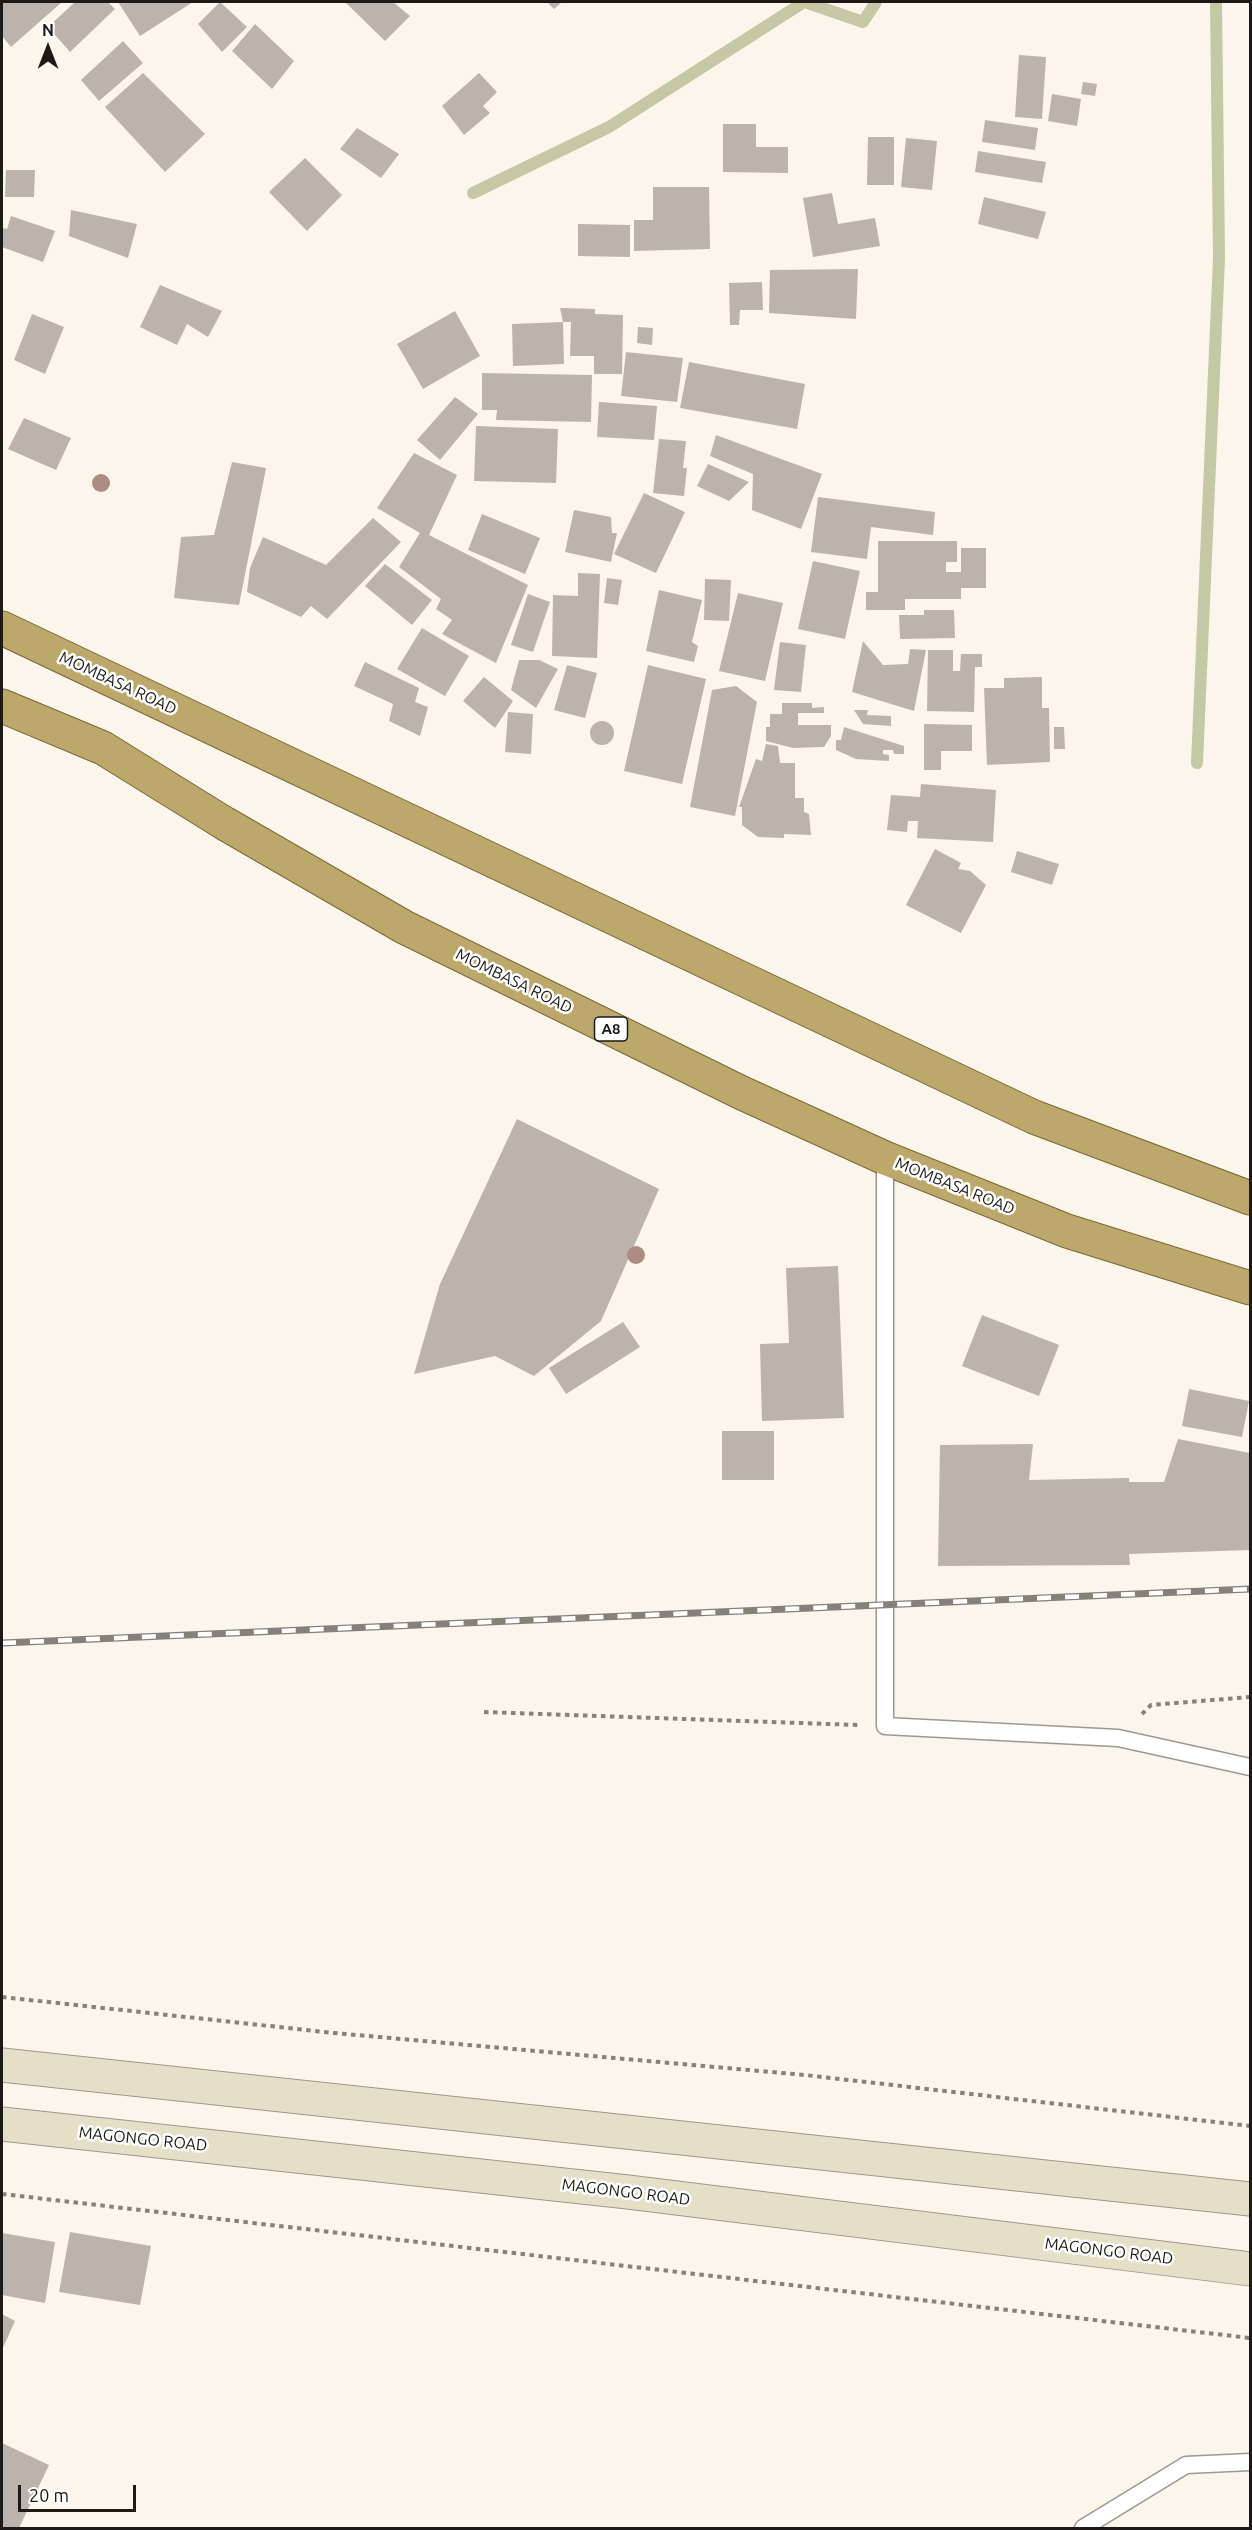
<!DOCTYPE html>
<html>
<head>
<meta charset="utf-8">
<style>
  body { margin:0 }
  #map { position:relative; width:1252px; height:2530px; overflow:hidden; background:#fcf5eb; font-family:Ubuntu,sans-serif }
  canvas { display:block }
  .frame { position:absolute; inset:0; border:3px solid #1c1916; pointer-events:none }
  .north { position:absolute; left:18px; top:18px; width:60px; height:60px; -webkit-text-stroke:4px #fff; paint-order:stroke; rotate:0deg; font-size:16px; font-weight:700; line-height:24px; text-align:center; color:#1c1916 }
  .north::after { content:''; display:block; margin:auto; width:21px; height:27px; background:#1c1916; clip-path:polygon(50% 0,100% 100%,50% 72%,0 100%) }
  .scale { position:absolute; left:18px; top:2485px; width:118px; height:27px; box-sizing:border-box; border:3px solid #1c1916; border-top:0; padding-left:8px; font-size:18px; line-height:21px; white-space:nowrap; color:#1c1916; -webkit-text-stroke:4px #fff; paint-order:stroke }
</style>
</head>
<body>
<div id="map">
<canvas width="1252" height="2530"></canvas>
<div class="frame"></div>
<div class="north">N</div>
<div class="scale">20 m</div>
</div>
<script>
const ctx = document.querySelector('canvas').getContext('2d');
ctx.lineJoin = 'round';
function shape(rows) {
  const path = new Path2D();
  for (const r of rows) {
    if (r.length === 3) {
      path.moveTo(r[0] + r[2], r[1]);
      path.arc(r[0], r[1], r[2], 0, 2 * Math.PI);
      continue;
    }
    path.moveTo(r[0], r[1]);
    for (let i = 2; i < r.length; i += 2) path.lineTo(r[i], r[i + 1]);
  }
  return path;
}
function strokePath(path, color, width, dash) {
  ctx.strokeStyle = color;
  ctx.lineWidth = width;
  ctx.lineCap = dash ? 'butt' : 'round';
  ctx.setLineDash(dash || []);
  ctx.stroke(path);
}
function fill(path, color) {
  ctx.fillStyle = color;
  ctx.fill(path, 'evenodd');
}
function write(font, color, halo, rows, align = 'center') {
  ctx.font = font + ' Ubuntu,sans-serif';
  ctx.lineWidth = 5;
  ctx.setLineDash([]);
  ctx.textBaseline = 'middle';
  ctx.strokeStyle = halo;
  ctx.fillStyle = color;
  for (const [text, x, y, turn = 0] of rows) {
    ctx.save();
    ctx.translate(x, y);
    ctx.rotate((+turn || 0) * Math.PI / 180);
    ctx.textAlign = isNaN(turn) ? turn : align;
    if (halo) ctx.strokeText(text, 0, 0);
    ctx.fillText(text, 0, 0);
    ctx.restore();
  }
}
const stream = shape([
  [805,2,863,22,876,2],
  [473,193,609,127,804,2],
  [1197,763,1219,258,1216,2]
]);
const building = shape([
  [2,2,62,2,11,47,2,36],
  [75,2,108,2,115,9,70,52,48,27],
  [118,2,193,2,140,36],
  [220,2,247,27,222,52,198,24],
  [348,2,393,2,410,16,385,41,346,3],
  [547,2,562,2,554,9],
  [255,24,294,61,272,89,232,51],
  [123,41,143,63,99,101,81,80],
  [1019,55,1046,57,1042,119,1015,117],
  [143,73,205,134,165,172,105,107],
  [479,73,497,92,483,106,490,113,464,135,442,106],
  [1083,82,1097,84,1095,96,1081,94],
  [1052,94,1081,99,1077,126,1048,121],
  [985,120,1038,128,1035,150,982,142],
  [723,124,756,124,756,147,788,147,788,173,723,172],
  [357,128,399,154,381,178,340,149],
  [868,137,894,137,894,185,867,185],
  [906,138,937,141,932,190,901,187],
  [978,151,1046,162,1042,183,975,172],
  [305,158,342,195,307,231,269,192],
  [6,170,35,170,34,197,5,197],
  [653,187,709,187,710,249,634,251,634,220,653,220],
  [832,193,838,224,875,218,880,246,813,257,803,198],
  [984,197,1046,212,1038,239,978,224],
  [71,210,137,224,128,258,69,236],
  [11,216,55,231,43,262,2,247,2,228,7,229],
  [578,224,630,225,630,257,578,256],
  [858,269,856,319,769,313,770,270],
  [762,282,763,310,740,310,739,325,730,325,729,283],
  [160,285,222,311,208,337,187,324,177,345,140,327],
  [560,308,595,309,595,314,623,315,622,374,594,374,594,356,570,356,571,322,563,322,564,364,513,366,512,324,563,322],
  [455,311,480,356,423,389,397,344],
  [32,314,64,327,45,374,14,360],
  [638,327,653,328,652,345,637,343],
  [626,352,683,358,677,402,621,396],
  [689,362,805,384,797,429,680,408],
  [482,373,592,375,591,422,496,420,497,410,482,410],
  [455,397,478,414,440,460,417,440],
  [599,402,657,406,654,440,597,437],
  [24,418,71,438,56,470,8,449],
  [476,426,558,429,556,483,474,481],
  [716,435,822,474,801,529,752,510,753,474,710,456],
  [659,439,686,441,683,468,687,468,684,496,653,493],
  [414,453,457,475,429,535,528,585,496,663,442,634,452,620,436,609,441,599,399,567,420,533,377,508],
  [232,462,266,468,239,605,174,598,181,537,214,535],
  [708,464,749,482,729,501,697,486],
  [644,493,685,512,656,573,614,554],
  [818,497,935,512,933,535,871,527,867,559,811,552],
  [574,510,611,517,612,533,617,533,611,562,565,552],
  [482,514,540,538,525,574,468,550],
  [373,518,401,542,327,619,311,606,301,617,247,592,250,568,263,537,326,565],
  [878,541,957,541,957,562,946,562,946,572,961,572,961,548,986,548,986,588,961,588,961,599,905,599,905,610,866,610,866,592,878,592],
  [813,561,860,571,845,639,798,629],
  [385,564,432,600,412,625,365,586],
  [578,573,600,574,597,658,552,656,553,595,578,596],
  [607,578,622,580,618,605,604,603],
  [705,579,731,580,729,621,704,620],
  [659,590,702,600,692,642,698,646,694,662,646,651],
  [738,593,783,603,765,681,719,671],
  [528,594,550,602,533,652,511,645],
  [924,610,954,610,955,638,900,639,899,615,924,615],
  [422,628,469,656,445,696,397,669],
  [863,641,883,665,908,664,910,649,926,650,914,711,852,692],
  [780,642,806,645,801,692,774,690],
  [928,650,953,650,953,671,960,671,961,654,982,654,982,667,975,667,974,712,927,711],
  [519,660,539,660,558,669,536,708,511,690],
  [365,662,419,688,415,702,428,707,420,736,389,721,393,704,354,686],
  [567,665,597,673,585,718,554,710],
  [648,665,706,679,682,784,624,771],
  [484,677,513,701,495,728,463,701],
  [1042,677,1042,708,1049,708,1050,762,987,765,984,688,1004,688,1004,678],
  [736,686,757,702,735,816,690,807,712,690],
  [782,703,812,703,812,708,824,707,824,713,798,713,798,725,831,725,831,736,824,747,793,748,766,741,766,727,770,727,770,714,782,714],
  [854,710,868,710,867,715,891,716,891,726,863,724],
  [508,712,533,714,531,754,505,752],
  [602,733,12],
  [924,724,972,725,972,751,941,751,941,770,924,770],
  [844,727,904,746,904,754,894,754,893,750,883,750,883,754,889,755,889,761,856,759,836,750,836,740,841,740],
  [1054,727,1064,727,1065,749,1054,749],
  [766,744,778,746,780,763,795,763,795,798,804,798,804,812,809,814,811,835,784,834,784,838,758,837,742,825,742,807,739,807,756,759,762,761],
  [921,784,996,790,993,842,917,838,918,821,908,821,907,832,887,830,891,795,920,797],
  [935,849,961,863,958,869,970,871,986,885,961,933,906,905],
  [1017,851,1059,864,1052,885,1011,872],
  [517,1119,659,1189,601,1321,534,1376,495,1356,414,1374,440,1284],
  [838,1266,844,1418,762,1421,760,1344,789,1343,786,1268],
  [982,1315,1059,1345,1039,1396,962,1366],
  [623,1322,640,1347,566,1394,549,1368],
  [1189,1389,1249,1401,1242,1437,1182,1426],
  [722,1431,774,1431,774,1480,722,1480],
  [1178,1439,1250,1453,1250,1550,1129,1554,1130,1565,938,1566,940,1445,1033,1444,1029,1480,1129,1478,1129,1482,1164,1482],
  [70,2232,151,2246,140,2305,59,2292],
  [2,2233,55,2242,45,2303,2,2295],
  [2,2314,15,2321,2,2350],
  [2,2443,49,2465,19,2528,2,2528]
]);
const path = shape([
  [484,1712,858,1725],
  [1142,1714,1151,1705,1250,1697],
  [2,1997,334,2033,805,2075,1250,2126],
  [2,2194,1250,2338]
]);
const service = shape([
  [885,1158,885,1726,1118,1738,1250,1767],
  [1083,2528,1186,2465,1250,2462]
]);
const secondary = shape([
  [2,2065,1250,2199],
  [2,2124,628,2192,1250,2269]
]);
const trunk = shape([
  [2,628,1034,1117,1250,1198],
  [2,706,103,748,224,823,404,927,742,1093,885,1158,1067,1231,1250,1288]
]);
const rail = shape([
  [2,1643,1250,1589]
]);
const trees = [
  [101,483],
  [636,1255]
];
const shields = [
  [611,1029,33]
];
const shieldNames = [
  ["A8",611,1029]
];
const streetNames = [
  ["MOMBASA ROAD",118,683,25],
  ["MOMBASA ROAD",514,981,26],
  ["MOMBASA ROAD",955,1186,22],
  ["MAGONGO ROAD",143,2139,6],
  ["MAGONGO ROAD",626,2192,7],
  ["MAGONGO ROAD",1109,2251,7]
];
strokePath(stream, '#c4c8a5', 12);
fill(building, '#bdb3ad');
strokePath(service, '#9e978e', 19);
strokePath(secondary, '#9e978e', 35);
strokePath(trunk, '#796835', 35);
strokePath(path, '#86817b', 4, [4.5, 4.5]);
strokePath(service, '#fff', 16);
strokePath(secondary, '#e6dfc7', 33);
strokePath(trunk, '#bca86a', 33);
strokePath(rail, '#85807a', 7);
strokePath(rail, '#fff', 4.5, [14]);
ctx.fillStyle = '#ad8d82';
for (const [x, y] of trees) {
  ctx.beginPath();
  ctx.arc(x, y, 9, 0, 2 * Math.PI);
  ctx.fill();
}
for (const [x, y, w] of shields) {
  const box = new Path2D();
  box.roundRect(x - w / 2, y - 12, w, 24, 4.5);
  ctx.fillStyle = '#fff';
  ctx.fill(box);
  strokePath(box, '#1c1916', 1.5);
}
write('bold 15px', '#1c1916', null, shieldNames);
write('16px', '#1c1916', '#fff', streetNames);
</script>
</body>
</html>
